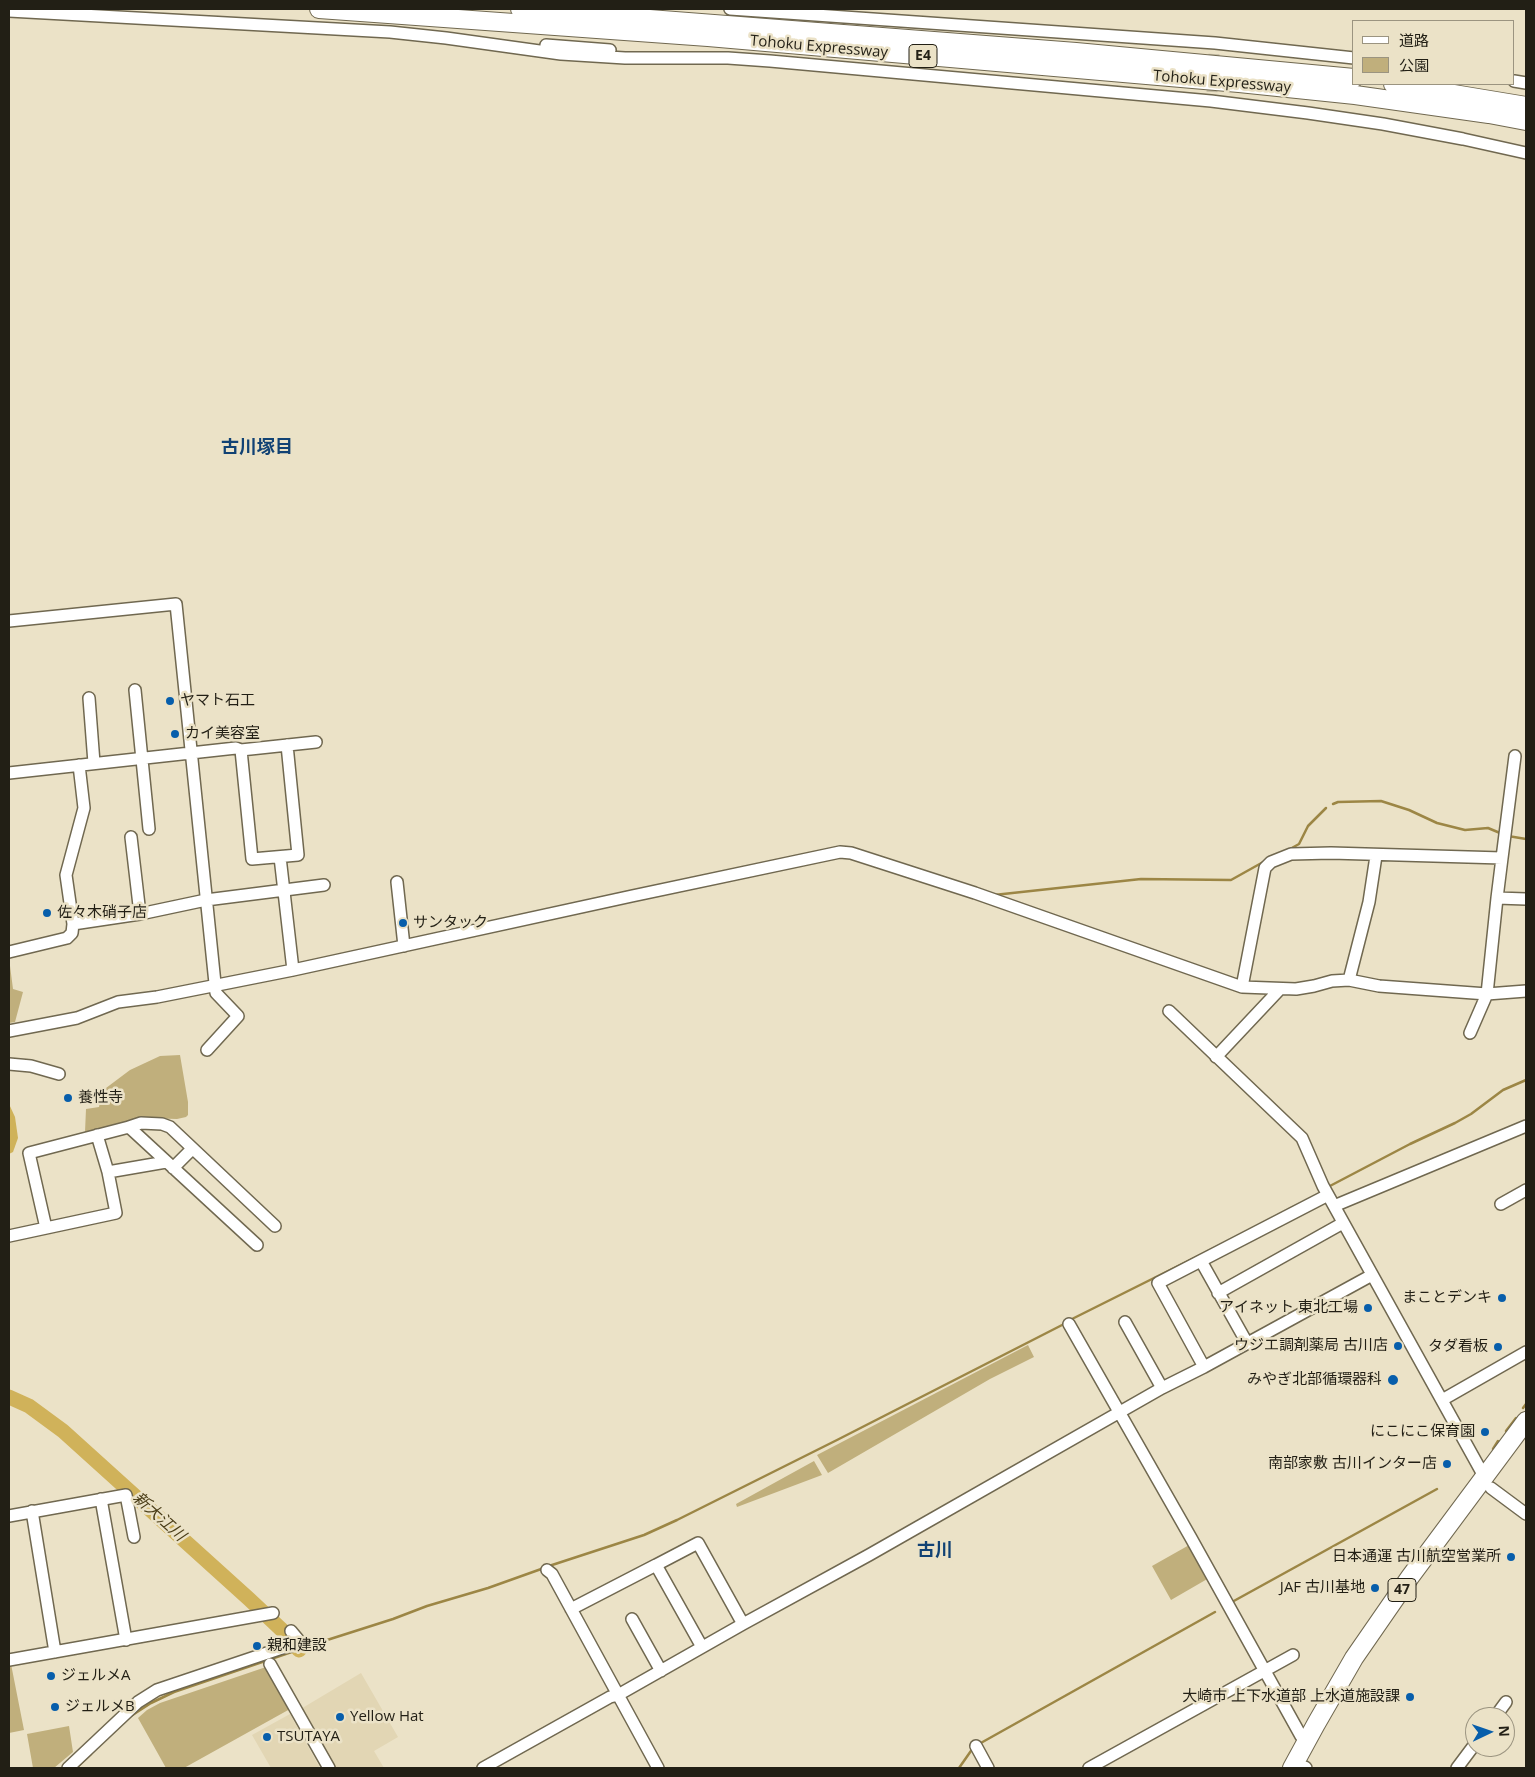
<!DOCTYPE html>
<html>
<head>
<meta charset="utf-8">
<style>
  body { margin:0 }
  #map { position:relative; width:1535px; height:1777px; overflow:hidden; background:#ebe2c7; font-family:"Open Sans","Noto Sans JP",sans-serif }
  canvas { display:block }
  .frame { position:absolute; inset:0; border:10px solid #221f15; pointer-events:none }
  .legend { position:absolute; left:1352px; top:20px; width:162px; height:65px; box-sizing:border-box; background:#ebe2c7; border:1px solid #9b9480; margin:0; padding:6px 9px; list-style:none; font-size:15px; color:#221f15 }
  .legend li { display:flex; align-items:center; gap:10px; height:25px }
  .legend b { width:25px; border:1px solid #9b9480 }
  .north { position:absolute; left:1465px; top:1707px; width:50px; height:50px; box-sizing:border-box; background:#ebe2c7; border:1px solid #9b9480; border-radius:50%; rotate:87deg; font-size:14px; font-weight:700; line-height:20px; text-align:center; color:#221f15 }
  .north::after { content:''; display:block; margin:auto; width:18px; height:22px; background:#075eab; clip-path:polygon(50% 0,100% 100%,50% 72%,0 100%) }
</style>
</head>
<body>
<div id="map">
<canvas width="1535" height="1777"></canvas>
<div class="frame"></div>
<ul class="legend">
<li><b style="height:6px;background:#fff"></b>道路</li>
<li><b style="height:14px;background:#c0af7c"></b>公園</li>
</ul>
<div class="north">N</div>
</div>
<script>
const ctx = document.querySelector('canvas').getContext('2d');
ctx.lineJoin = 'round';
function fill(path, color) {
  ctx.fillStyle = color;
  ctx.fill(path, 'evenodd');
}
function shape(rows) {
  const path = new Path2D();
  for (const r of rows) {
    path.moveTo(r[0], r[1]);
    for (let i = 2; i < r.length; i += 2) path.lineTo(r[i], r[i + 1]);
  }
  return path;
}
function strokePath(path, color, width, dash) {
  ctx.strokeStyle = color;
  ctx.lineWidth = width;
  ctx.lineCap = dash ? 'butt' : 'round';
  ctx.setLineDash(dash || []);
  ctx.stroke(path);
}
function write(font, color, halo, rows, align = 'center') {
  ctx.font = font + ' "Open Sans","Noto Sans JP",sans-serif';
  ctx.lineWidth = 5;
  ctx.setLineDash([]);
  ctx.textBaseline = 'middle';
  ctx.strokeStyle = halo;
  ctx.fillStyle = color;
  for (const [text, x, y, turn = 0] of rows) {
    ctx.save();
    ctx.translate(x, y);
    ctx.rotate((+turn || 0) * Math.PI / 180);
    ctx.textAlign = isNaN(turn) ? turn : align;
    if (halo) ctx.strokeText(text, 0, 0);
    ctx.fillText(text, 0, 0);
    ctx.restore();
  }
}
const built = shape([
  [361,1673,398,1737,374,1751,384,1768,333,1768,299,1710],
  [290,1714,320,1768,271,1768,252,1735]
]);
const green = shape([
  [9,958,13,989,23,992,15,1022,9,1023],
  [180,1055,188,1102,188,1115,186,1117,177,1119,143,1118,85,1132,86,1109,99,1107,102,1091,130,1070,160,1056],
  [1028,1345,1034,1357,990,1379,828,1473,817,1455],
  [814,1461,822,1475,737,1507,736,1504],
  [1191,1544,1209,1578,1171,1600,1152,1566],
  [11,1664,24,1730,9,1733,9,1665],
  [266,1667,290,1709,184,1768,166,1768,138,1718,147,1710,160,1703],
  [69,1726,73,1752,54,1768,33,1768,27,1734]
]);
const forest = shape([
  [9,1104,15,1117,18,1138,13,1152,9,1154]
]);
const stream = shape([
  [1333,804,1338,802,1381,801,1409,810,1437,823,1465,830,1488,828,1500,833],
  [1508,836,1526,839],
  [1290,849,1299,844,1308,826,1326,808],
  [994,895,1141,879,1231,880,1265,861],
  [1328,1187,1410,1144,1455,1123,1471,1114,1503,1090,1526,1080],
  [1289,1209,1299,1204],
  [1070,1320,1220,1245],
  [1523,1408,1526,1404],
  [1506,1431,1516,1418],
  [1493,1449,1498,1441],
  [549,1566,644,1535,677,1520,837,1440,1066,1323],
  [1232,1602,1437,1489],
  [131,1716,151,1703,174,1692,324,1641,393,1619,427,1606,488,1588,544,1568],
  [979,1744,1215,1612],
  [76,1768,91,1754],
  [959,1768,973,1748]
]);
const river = shape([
  [9,1397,29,1406,63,1431,249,1599,284,1632,299,1650]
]);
const minorTunnel = shape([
  [1212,92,1214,54]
]);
const minor = shape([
  [730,9,1215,43,1354,58],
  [9,11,390,32,446,38,561,54,625,58,728,58,770,61,1211,101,1308,113,1383,124,1463,139,1526,153],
  [546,45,610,50],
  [1514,81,1526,83],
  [9,621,176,604,216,993,238,1016,207,1050],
  [135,690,149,829],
  [89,698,94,763],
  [241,750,252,859,298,855,287,745],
  [9,773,236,748,241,750,316,742],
  [131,837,140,914],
  [280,857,293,970],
  [1502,858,1515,756],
  [397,882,404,946],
  [73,924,66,875,84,808,79,765],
  [9,952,67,938,72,933,73,924,140,914,206,900,324,885],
  [1349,980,1369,902,1376,856],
  [1242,987,1265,868,1271,862,1291,854,1331,853,1502,858,1497,898,1526,899],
  [1169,1011,1302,1138,1323,1186,1485,1478],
  [9,1031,77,1018,118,1002,157,997,293,970,632,896,840,852,851,853,975,893,1242,987,1296,989,1314,986,1332,981,1349,980,1379,986,1487,994,1526,991],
  [1470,1033,1487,994,1497,898],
  [1216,1057,1280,989],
  [9,1064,31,1066,59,1074],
  [129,1127,141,1123,162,1124,170,1127,275,1226],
  [173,1168,192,1149],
  [108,1172,166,1162],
  [1501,1204,1526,1190],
  [1334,1206,1526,1126],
  [46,1228,29,1153,129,1127,257,1245],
  [9,1236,116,1213,108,1172,97,1135],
  [1201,1261,1247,1343],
  [1218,1293,1343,1223],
  [1125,1322,1162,1388],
  [1069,1324,1191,1538,1301,1736,1308,1738],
  [1204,1367,1158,1283,1328,1195],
  [1442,1400,1526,1352],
  [1491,1488,1526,1514],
  [101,1499,126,1640],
  [32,1511,55,1652],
  [9,1516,126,1495,134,1537],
  [547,1570,552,1574,658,1768],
  [571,1609,656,1565],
  [632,1619,661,1671],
  [702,1647,656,1565,698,1543,743,1624],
  [9,1660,273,1613],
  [270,1664,329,1768],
  [1495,1717,1506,1702],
  [976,1746,988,1768],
  [1305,1767,1306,1768],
  [68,1768,138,1702,157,1690,279,1649,301,1643,291,1631],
  [483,1768,610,1697,618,1695,743,1624,869,1555,1162,1388,1204,1367,1372,1275],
  [1089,1768,1293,1655],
  [1457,1768,1475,1744]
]);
const highway = shape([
  [319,9,708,37,1239,83,1355,95,1489,114,1526,121],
  [520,9,1076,52,1354,78],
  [1393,84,1526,106],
  [1292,1768,1316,1724,1354,1658,1410,1577,1526,1421]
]);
const markers = [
  [170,701,5,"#075eab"],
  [175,734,5,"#075eab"],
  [47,913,5,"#075eab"],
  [403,923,5,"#075eab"],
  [68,1098,5,"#075eab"],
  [1502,1298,5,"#075eab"],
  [1368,1308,5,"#075eab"],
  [1398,1346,5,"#075eab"],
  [1498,1347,5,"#075eab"],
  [1393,1380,6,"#075eab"],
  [1485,1432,5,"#075eab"],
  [1447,1464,5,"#075eab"],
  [1511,1557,5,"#075eab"],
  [1375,1588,5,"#075eab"],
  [257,1646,5,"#075eab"],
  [51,1676,5,"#075eab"],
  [1410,1697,5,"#075eab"],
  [55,1707,5,"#075eab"],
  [340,1717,5,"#075eab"],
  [267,1737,5,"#075eab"]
];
const shields = [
  [923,56,28],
  [1402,1590,28]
];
const shieldNames = [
  ["E4",923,56],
  ["47",1402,1590]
];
const streetNames = [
  ["Tohoku Expressway",819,47,5],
  ["Tohoku Expressway",1222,82,5]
];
const poiNames = [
  ["ヤマト石工",180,701],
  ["カイ美容室",185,734],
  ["佐々木硝子店",57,913],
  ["サンタック",413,923],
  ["養性寺",78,1098],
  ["まことデンキ",1492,1298,"right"],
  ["アイネット 東北工場",1358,1308,"right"],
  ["ウジエ調剤薬局 古川店",1388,1346,"right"],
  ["タダ看板",1488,1347,"right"],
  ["みやぎ北部循環器科",1382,1380,"right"],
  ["にこにこ保育園",1475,1432,"right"],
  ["南部家敷 古川インター店",1437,1464,"right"],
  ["日本通運 古川航空営業所",1501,1557,"right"],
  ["JAF 古川基地",1365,1588,"right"],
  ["親和建設",267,1646],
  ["ジェルメA",61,1676],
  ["大崎市 上下水道部 上水道施設課",1400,1697,"right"],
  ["ジェルメB",65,1707],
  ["Yellow Hat",350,1717],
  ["TSUTAYA",277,1737]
];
const waterNames = [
  ["新大江川",159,1517,42]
];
const quarterNames = [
  ["古川塚目",257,448],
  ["古川",935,1551]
];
fill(built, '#e2d6b4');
fill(green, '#c0af7c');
fill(forest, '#cfb259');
strokePath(stream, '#9c8645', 2.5);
strokePath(river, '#d0b25a', 15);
strokePath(minorTunnel, '#c3bba3', 11, [11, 5.5]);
strokePath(minor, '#706850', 14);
strokePath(highway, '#706850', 20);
strokePath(minor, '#fff', 11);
strokePath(highway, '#fff', 18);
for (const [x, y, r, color] of markers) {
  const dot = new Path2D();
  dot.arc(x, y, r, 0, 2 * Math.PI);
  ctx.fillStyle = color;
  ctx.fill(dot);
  strokePath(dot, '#ebe2c7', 2);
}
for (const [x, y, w] of shields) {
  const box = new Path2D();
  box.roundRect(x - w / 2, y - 11.5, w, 23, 4);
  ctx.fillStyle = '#ebe2c7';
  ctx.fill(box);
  strokePath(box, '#221f15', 1);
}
write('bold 14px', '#221f15', null, shieldNames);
write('15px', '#221f15', '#ebe2c7', streetNames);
write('15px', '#221f15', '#ebe2c7', poiNames, 'left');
write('italic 16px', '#4a3d17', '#ebe2c7', waterNames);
write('bold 18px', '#114274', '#ebe2c7', quarterNames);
</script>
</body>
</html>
